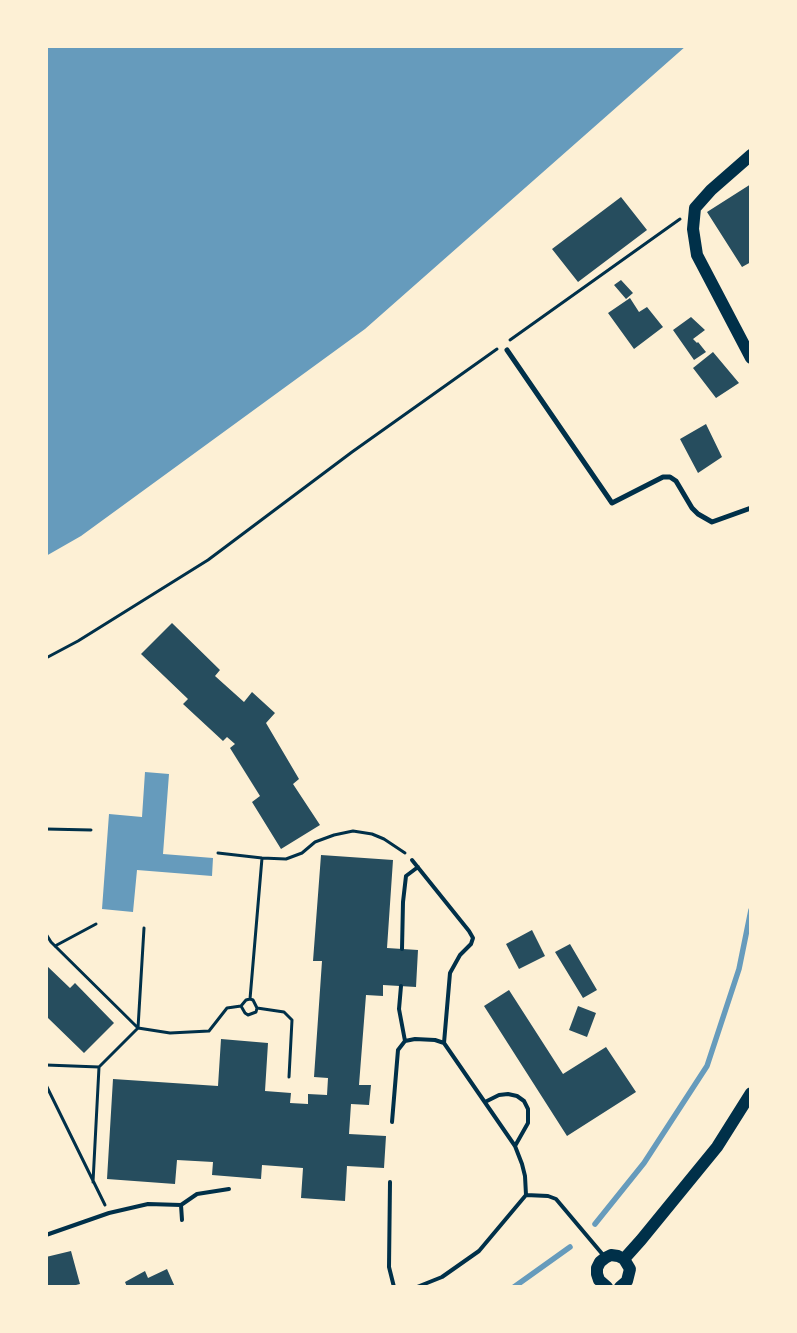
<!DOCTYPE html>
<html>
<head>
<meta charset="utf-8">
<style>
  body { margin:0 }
  #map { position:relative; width:797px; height:1333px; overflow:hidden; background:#fdf0d5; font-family:"Noto Sans",sans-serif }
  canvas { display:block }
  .frame { position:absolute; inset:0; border:48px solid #fdf0d5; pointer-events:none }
</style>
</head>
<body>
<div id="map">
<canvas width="797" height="1333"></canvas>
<div class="frame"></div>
</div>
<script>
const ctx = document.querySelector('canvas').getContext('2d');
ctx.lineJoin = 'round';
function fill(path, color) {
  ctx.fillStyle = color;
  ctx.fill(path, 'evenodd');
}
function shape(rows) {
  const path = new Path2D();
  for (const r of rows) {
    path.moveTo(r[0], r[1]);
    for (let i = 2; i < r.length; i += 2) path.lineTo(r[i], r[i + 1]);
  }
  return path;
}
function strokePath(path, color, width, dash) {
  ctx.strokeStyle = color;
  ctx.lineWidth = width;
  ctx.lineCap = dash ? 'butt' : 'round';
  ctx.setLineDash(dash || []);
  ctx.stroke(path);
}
const water = shape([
  [46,46,686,46,365,329,81,536,46,556],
  [145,772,169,774,163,854,213,858,212,876,137,870,133,912,102,909,109,814,142,817]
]);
const stream = shape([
  [595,1224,644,1163,707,1066,739,969,751,910],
  [514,1287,570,1247]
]);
const building = shape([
  [751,184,751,262,742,267,707,212],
  [621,197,647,230,578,282,552,249],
  [621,280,633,293,626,299,614,285],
  [630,298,639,312,647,307,663,327,634,349,608,313],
  [691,317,705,330,693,339,697,343,698,342,706,352,694,360,673,330],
  [713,352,739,383,716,398,693,368],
  [706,424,722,457,698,473,680,439],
  [172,623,220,670,215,676,244,702,252,692,275,713,266,723,299,779,293,784,320,825,281,849,252,802,260,796,230,748,235,744,227,737,223,741,183,704,188,699,141,654],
  [321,855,393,860,387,948,418,950,416,987,383,985,383,996,366,995,359,1085,371,1085,369,1105,351,1104,349,1134,386,1136,384,1168,347,1166,345,1201,301,1198,303,1168,262,1165,261,1179,212,1175,213,1162,177,1160,175,1184,107,1179,113,1079,218,1086,221,1039,268,1043,265,1091,291,1093,290,1103,308,1104,308,1094,327,1095,328,1078,314,1077,322,961,313,961],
  [532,930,545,956,519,969,506,944],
  [570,944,597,990,583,998,555,952],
  [46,965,70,988,75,983,114,1023,84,1053,48,1018,46,1020],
  [509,990,563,1074,606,1047,636,1092,567,1136,484,1006],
  [578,1006,596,1013,587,1037,569,1030],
  [71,1251,80,1284,68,1287,46,1286,46,1257],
  [167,1269,175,1287,127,1287,125,1282,145,1271,148,1278]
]);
const path = shape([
  [510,340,680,219],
  [46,658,78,641,208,560,352,452,497,349],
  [46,829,91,830],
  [218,853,262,858,286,859,302,853,315,842,334,835,353,831,372,834,384,839,405,853],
  [46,934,51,942,138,1028,170,1033,209,1031,227,1008,241,1006,246,1000,250,999,253,1000,257,1008,256,1012,248,1015,245,1013,241,1006],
  [55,946,96,924],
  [250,999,262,858],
  [257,1008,284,1012,292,1020,289,1077],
  [46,1065,99,1067],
  [46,1085,105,1205],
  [93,1182,99,1067,138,1028,144,928]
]);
const service = shape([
  [412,860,469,931,473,938,471,944,460,955,450,973,444,1043],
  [402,949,403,902,406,876,418,867],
  [401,986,399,1009,405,1041],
  [485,1102,499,1095,508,1094,517,1096,524,1101,528,1109,528,1123,515,1146],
  [392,1122,398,1050,405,1041,415,1039,435,1040,444,1043,515,1146,522,1164,525,1176,526,1195,479,1251,442,1277,417,1287],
  [390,1182,389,1267,394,1287],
  [526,1195,548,1196,556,1199,604,1256],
  [182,1220,181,1205,197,1194,229,1189],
  [46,1235,109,1213,148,1204,181,1205]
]);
const minor = shape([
  [507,350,612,503,663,477,670,477,676,481,692,508,698,514,712,522,751,508]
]);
const primary = shape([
  [751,155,711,190,695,208,693,229,697,255,751,358],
  [624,1259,641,1240,717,1147,751,1093],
  [607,1287,599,1280,597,1274,597,1268,600,1262,605,1258,611,1255,618,1256,624,1259,630,1269,627,1281,620,1287]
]);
fill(water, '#669bbc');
strokePath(stream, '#669bbc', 5.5);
fill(building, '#264d5e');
strokePath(path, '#003049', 3);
strokePath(service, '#003049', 4);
strokePath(minor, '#003049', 5);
strokePath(primary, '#003049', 12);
</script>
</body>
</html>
